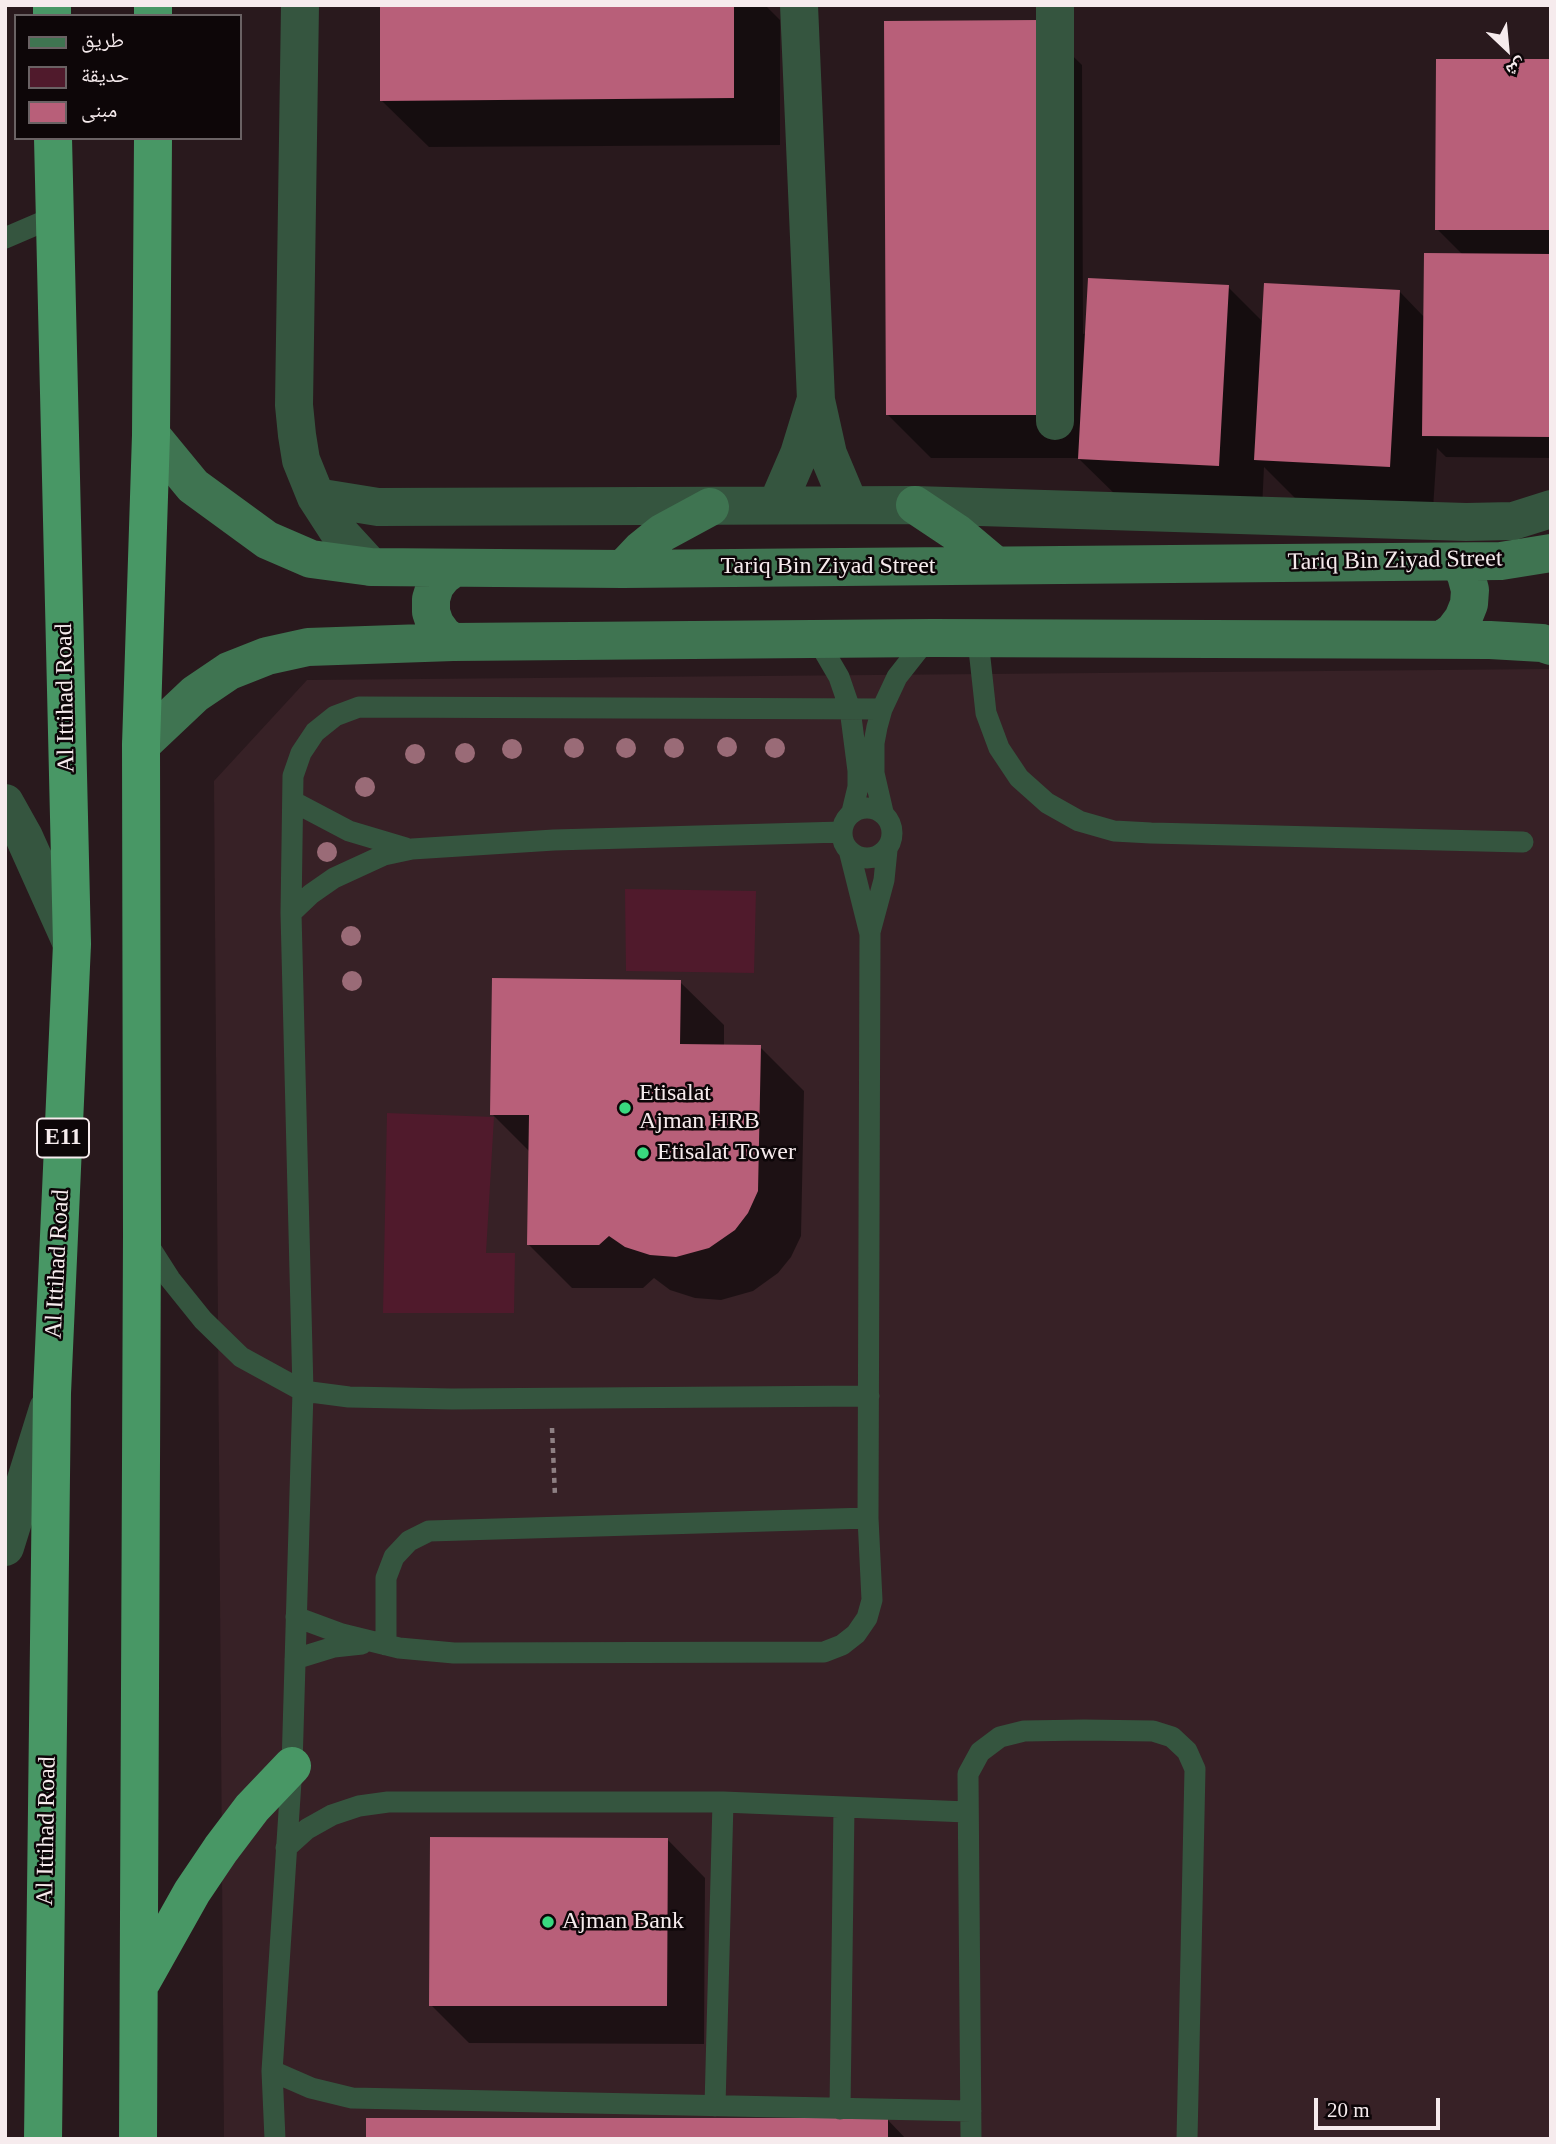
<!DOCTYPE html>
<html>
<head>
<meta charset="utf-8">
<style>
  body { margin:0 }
  #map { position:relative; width:1556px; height:2144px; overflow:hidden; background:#29191d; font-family:"Times New Roman","Noto Naskh Arabic",serif }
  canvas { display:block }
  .frame { position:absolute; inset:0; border:7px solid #f6ebed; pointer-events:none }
  .legend { position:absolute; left:14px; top:14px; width:228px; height:126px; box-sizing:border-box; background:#0d0608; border:2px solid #6a6264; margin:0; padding:9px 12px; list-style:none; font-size:21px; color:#f6ebed }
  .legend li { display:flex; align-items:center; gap:14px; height:35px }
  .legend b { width:35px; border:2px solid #6a6264 }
  .north { position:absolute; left:1472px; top:14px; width:70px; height:70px; -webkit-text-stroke:5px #0d0608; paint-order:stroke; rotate:154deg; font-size:19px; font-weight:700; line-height:28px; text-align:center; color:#f6ebed }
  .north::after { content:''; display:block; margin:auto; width:24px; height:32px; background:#f6ebed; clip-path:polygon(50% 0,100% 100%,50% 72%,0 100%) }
  .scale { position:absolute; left:1314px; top:2098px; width:126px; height:32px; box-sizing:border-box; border:4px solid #f6ebed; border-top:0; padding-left:9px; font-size:21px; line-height:24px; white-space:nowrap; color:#f6ebed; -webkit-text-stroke:5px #0d0608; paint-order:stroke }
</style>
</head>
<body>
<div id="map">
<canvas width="1556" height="2144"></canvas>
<div class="frame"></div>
<ul class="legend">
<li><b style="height:9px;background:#3f7451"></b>طريق</li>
<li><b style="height:19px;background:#501a2c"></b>حديقة</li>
<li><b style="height:19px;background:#b85f79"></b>مبنى</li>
</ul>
<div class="north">ش</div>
<div class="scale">20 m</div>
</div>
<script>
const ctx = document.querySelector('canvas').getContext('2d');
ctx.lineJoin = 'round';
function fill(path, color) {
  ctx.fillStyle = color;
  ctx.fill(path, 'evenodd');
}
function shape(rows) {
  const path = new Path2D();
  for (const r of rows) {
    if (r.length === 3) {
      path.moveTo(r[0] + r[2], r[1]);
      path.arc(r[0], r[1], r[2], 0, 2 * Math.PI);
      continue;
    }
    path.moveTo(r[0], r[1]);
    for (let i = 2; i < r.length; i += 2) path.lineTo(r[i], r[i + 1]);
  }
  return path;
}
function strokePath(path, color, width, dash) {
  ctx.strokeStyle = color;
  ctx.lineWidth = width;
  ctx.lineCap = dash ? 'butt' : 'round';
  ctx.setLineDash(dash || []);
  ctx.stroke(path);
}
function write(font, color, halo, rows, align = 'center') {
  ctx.font = font + ' "Times New Roman",serif';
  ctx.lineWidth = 5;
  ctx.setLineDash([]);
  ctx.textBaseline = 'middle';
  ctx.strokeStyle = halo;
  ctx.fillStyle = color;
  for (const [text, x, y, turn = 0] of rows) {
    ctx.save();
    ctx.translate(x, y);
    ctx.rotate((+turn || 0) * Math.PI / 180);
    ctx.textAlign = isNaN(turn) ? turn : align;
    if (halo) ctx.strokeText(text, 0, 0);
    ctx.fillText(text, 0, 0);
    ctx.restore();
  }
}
const built = shape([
  [1551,669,1551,2139,224,2139,214,781,307,680]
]);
const green = shape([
  [625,889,756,891,754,973,626,971],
  [387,1113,494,1117,486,1253,515,1253,514,1313,383,1313]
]);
const shadow = shape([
  [382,5,765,5,780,20,780,145,429,147,382,101],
  [1038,22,1082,65,1083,334,1228,287,1264,323,1400,292,1425,318,1463,255,1437,229,1551,61,1551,458,1446,457,1437,448,1433,509,1300,503,1264,467,1262,509,1123,502,1078,458,931,458,888,415],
  [680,982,724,1025,724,1047,760,1047,804,1091,801,1236,791,1257,778,1273,753,1291,721,1300,695,1298,670,1290,654,1278,643,1288,572,1288,528,1244,530,1152,492,1114],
  [667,1839,705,1878,704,2044,469,2043,431,2005],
  [887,2119,906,2139,368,2139]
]);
const building = shape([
  [380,5,734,5,734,98,380,101],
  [1039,20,1041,415,886,415,884,21],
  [1436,59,1551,59,1551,230,1435,230],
  [1424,253,1551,254,1551,437,1422,436],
  [1088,278,1229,285,1219,466,1078,459],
  [1264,283,1400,290,1390,467,1254,460],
  [492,978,681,980,680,1044,761,1045,758,1191,748,1213,735,1230,709,1248,676,1257,650,1255,625,1247,609,1236,599,1245,527,1245,529,1115,490,1115],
  [430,1837,668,1838,667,2006,429,2006],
  [366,2118,888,2118,888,2139,366,2139]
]);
const path = shape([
  [552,1428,555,1496]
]);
const service = shape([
  [5,238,54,217],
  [978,640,986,713,999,748,1019,778,1047,803,1079,821,1114,831,1151,833,1523,842],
  [818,641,839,677,850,709,858,771,858,787,852,812],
  [294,802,349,831,406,848],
  [867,833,25],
  [883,812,874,773,874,743,877,727,882,709,897,677,919,649,932,638],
  [291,913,311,894,334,878,384,855,412,849,554,840,842,832],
  [870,932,884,880,887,850],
  [147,1243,170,1279,203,1320,241,1357,303,1391,349,1397,452,1399,869,1396],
  [296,1617,342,1634,399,1648,454,1653,824,1652,842,1645,856,1634,867,1618,872,1600,868,1518,870,934,849,850],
  [386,1645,386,1578,394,1557,409,1541,429,1531,868,1518],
  [295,1659,334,1647,362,1644],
  [286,1848,307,1829,332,1815,359,1806,388,1802,723,1802,967,1812],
  [272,2071,311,2088,352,2098,971,2111],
  [715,2106,723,1802],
  [840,2109,844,1807],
  [275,2139,272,2071,292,1766,303,1391,291,913,293,776,301,753,315,732,335,716,359,707,882,709],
  [971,2139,968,1774,980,1752,1000,1737,1024,1731,1084,1730,1153,1731,1172,1737,1187,1751,1195,1769,1187,2139]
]);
const minor = shape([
  [300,5,294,405,297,435,301,460,316,497,338,531,371,567],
  [799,5,816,400,828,454,849,504],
  [1055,421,1055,5],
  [316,497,378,507,915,505,1466,522,1513,521,1551,509],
  [777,505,799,454,815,402],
  [5,803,24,837,72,944],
  [5,1547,48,1409]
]);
const secondary = shape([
  [151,435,193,486,267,540,311,559,371,567,623,569,1501,561,1551,553],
  [915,505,957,533,995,565],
  [623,569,641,550,662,533,710,507],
  [1442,640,1454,631,1463,619,1469,604,1470,590,1466,575,1459,562],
  [453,642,443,635,435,624,431,612,431,599,435,586,443,576,454,568],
  [141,745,195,694,229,671,267,656,308,647,453,642,932,638,1490,640,1542,643,1551,646]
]);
const trunk = shape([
  [52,5,52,16],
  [153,16,153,5],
  [142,1981,192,1892,221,1849,252,1808,292,1766],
  [43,2139,52,1393,72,944,53,138],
  [138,2139,142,1235,141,745,151,435,153,138]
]);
const trees = [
  [727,747],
  [574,748],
  [626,748],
  [674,748],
  [775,748],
  [512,749],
  [465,753],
  [415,754],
  [365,787],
  [327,852],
  [351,936],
  [352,981]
];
const markers = [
  [625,1108,7,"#39d87f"],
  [643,1153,7,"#39d87f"],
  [548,1922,7,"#39d87f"]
];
const shields = [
  [63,1138,52]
];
const shieldNames = [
  ["E11",63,1138]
];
const streetNames = [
  ["Tariq Bin Ziyad Street",1395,561,-1],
  ["Tariq Bin Ziyad Street",828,567],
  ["Al Ittihad Road",66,698,-91],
  ["Al Ittihad Road",58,1264,-87],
  ["Al Ittihad Road",47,1831,-89]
];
const poiNames = [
  ["Etisalat",639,1094],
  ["Ajman HRB",639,1122],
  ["Etisalat Tower",657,1153],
  ["Ajman Bank",562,1922]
];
fill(built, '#372126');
fill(green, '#501a2c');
fill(shadow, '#0007');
fill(building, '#b85f79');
strokePath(path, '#8e8083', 4.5, [5, 5]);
strokePath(service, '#35553f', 21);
strokePath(minor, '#35553f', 38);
strokePath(secondary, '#3f7451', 38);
strokePath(trunk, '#489765', 38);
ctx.fillStyle = '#9a6b77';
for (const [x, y] of trees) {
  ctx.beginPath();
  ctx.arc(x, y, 10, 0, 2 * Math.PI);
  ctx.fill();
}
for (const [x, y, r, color] of markers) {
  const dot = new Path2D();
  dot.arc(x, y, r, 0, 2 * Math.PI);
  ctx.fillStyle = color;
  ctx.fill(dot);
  strokePath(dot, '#0d0608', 2.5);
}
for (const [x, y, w] of shields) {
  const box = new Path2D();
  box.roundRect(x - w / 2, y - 19.5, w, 39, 5);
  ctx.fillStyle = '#0d0608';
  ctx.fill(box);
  strokePath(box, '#f6ebed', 2);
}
write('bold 23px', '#f6ebed', null, shieldNames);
write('24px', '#f6ebed', '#0d0608', streetNames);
write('24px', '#f6ebed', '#0d0608', poiNames, 'left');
</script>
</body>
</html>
